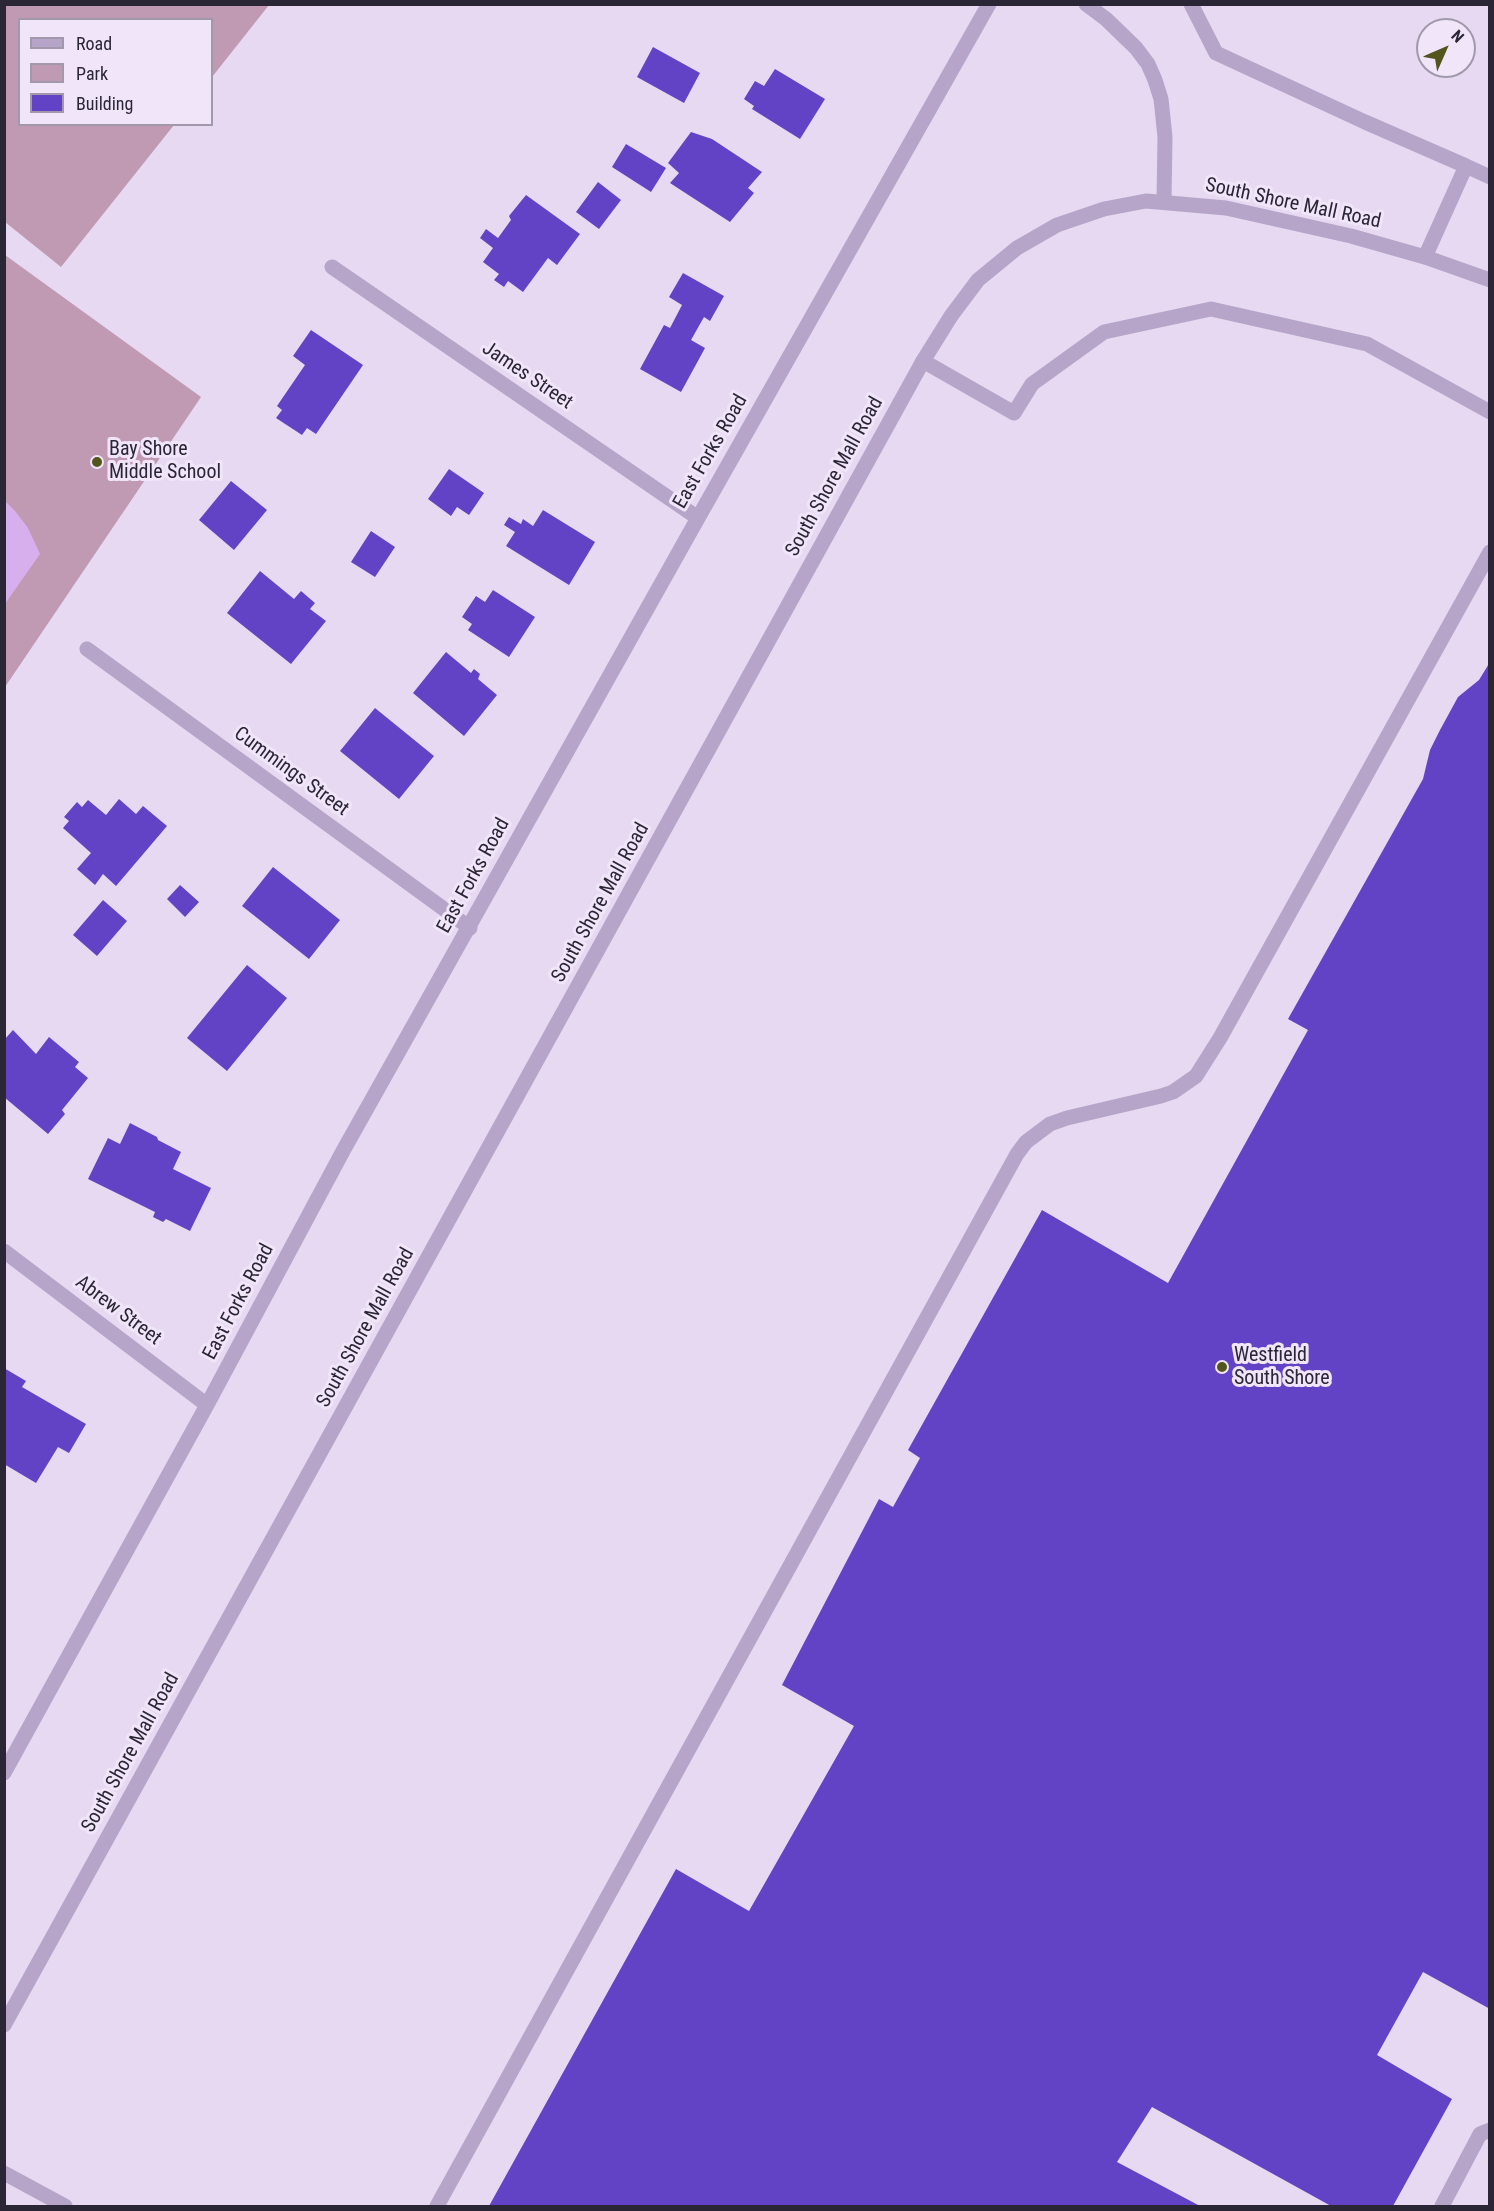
<!DOCTYPE html>
<html>
<head>
<meta charset="utf-8">
<style>
  body { margin:0 }
  #map { position:relative; width:1494px; height:2211px; overflow:hidden; background:#e6d9f1; font-family:"Roboto Condensed",sans-serif }
  canvas { display:block }
  .frame { position:absolute; inset:0; border:6px solid #2b2635; pointer-events:none }
  .legend { position:absolute; left:18px; top:18px; width:195px; height:108px; box-sizing:border-box; background:#f0e5f9; border:2px solid #a199ab; margin:0; padding:8px 10px; list-style:none; font-size:18px; color:#2b2635 }
  .legend li { display:flex; align-items:center; gap:12px; height:30px }
  .legend b { width:30px; border:2px solid #a199ab }
  .north { position:absolute; left:1416px; top:18px; width:60px; height:60px; box-sizing:border-box; background:#f0e5f9; border:2px solid #a199ab; border-radius:50%; rotate:45deg; font-size:16px; font-weight:700; line-height:24px; text-align:center; color:#2b2635 }
  .north::after { content:''; display:block; margin:auto; width:21px; height:27px; background:#52561d; clip-path:polygon(50% 0,100% 100%,50% 72%,0 100%) }
</style>
</head>
<body>
<div id="map">
<canvas width="1494" height="2211"></canvas>
<div class="frame"></div>
<ul class="legend">
<li><b style="height:8px;background:#b6a5c9"></b>Road</li>
<li><b style="height:16px;background:#c099b3"></b>Park</li>
<li><b style="height:16px;background:#6343c5"></b>Building</li>
</ul>
<div class="north">N</div>
</div>
<script>
const ctx = document.querySelector('canvas').getContext('2d');
ctx.lineJoin = 'round';
function fill(path, color) {
  ctx.fillStyle = color;
  ctx.fill(path, 'evenodd');
}
function shape(rows) {
  const path = new Path2D();
  for (const r of rows) {
    path.moveTo(r[0], r[1]);
    for (let i = 2; i < r.length; i += 2) path.lineTo(r[i], r[i + 1]);
  }
  return path;
}
function strokePath(path, color, width, dash) {
  ctx.strokeStyle = color;
  ctx.lineWidth = width;
  ctx.lineCap = dash ? 'butt' : 'round';
  ctx.setLineDash(dash || []);
  ctx.stroke(path);
}
function write(font, color, halo, rows, align = 'center') {
  ctx.font = font + ' "Roboto Condensed",sans-serif';
  ctx.lineWidth = 6;
  ctx.setLineDash([]);
  ctx.textBaseline = 'middle';
  ctx.strokeStyle = halo;
  ctx.fillStyle = color;
  for (const [text, x, y, turn = 0] of rows) {
    ctx.save();
    ctx.translate(x, y);
    ctx.rotate((+turn || 0) * Math.PI / 180);
    ctx.textAlign = isNaN(turn) ? turn : align;
    if (halo) ctx.strokeText(text, 0, 0);
    ctx.fillText(text, 0, 0);
    ctx.restore();
  }
}
const green = shape([
  [4,5,269,5,212,77,212,20,20,20,20,124,174,125,61,267,5,222],
  [5,255,201,397,5,687]
]);
const sand = shape([
  [5,501,15,511,28,528,40,554,5,604]
]);
const building = shape([
  [653,47,700,73,684,103,637,77],
  [775,69,825,99,800,139,752,109,754,106,744,99,755,81,764,86],
  [691,132,712,139,762,172,748,188,754,193,730,222,670,183,679,173,668,163],
  [626,144,666,168,651,192,612,167],
  [598,182,621,200,599,229,576,212],
  [526,195,580,234,557,265,548,258,523,292,508,281,504,287,494,280,499,274,483,262,493,248,480,238,486,229,498,238,511,220,509,216],
  [683,273,724,296,710,321,704,317,691,340,705,348,681,392,640,369,664,325,670,328,682,305,669,297],
  [311,330,363,365,316,434,307,428,302,435,276,418,282,410,277,406,305,365,293,356],
  [449,469,484,493,469,515,457,507,451,516,428,499],
  [231,481,267,510,234,550,199,520],
  [543,510,595,542,569,585,506,546,515,532,504,525,509,517,521,524,523,519,533,526],
  [371,531,395,547,375,577,351,562],
  [260,571,294,599,301,591,315,603,310,609,326,621,291,664,227,613],
  [493,590,535,617,509,657,468,630,472,624,462,617,476,596,485,602],
  [446,652,471,673,474,669,480,674,478,679,497,695,464,736,413,693],
  [1490,662,1490,2009,1423,1972,1377,2055,1452,2099,1393,2206,1331,2206,1152,2107,1117,2162,1200,2206,489,2206,676,1869,749,1911,854,1726,782,1685,879,1499,893,1507,920,1458,908,1450,1042,1210,1168,1283,1308,1030,1288,1019,1423,779,1430,750,1440,730,1458,697,1479,680],
  [375,708,434,756,399,799,340,751],
  [119,799,136,814,143,806,167,826,116,886,103,874,95,885,77,869,91,853,63,828,69,821,64,817,77,802,82,807,88,800,106,815],
  [273,867,340,920,309,959,242,906],
  [180,885,199,902,185,917,167,899],
  [103,900,127,921,97,956,73,935],
  [247,965,287,998,227,1071,187,1038],
  [13,1030,36,1054,49,1037,79,1062,75,1067,88,1078,62,1110,65,1114,48,1134,4,1097,4,1040],
  [130,1123,157,1137,158,1140,181,1152,173,1169,211,1188,190,1231,166,1219,163,1222,153,1217,155,1212,88,1179,108,1138,120,1144],
  [4,1368,26,1381,22,1387,86,1424,69,1453,58,1447,36,1483,4,1464]
]);
const lane = shape([
  [1191,4,1216,53,1365,122,1466,166,1425,257],
  [1466,166,1490,177],
  [923,361,1014,413,1032,384,1104,332,1211,309,1367,344,1490,412],
  [4,2173,65,2206],
  [437,2206,1017,1154,1026,1142,1050,1124,1067,1118,1161,1096,1173,1092,1196,1076,1220,1038,1490,552],
  [1442,2206,1480,2134,1490,2130]
]);
const street = shape([
  [1086,4,1106,19,1136,48,1148,64,1155,80,1161,99,1165,137,1164,201],
  [332,267,698,518],
  [87,649,470,928],
  [4,1251,207,1405],
  [4,1773,207,1405,343,1151,698,518,989,4],
  [4,2025,923,361,951,316,978,280,1017,248,1057,225,1104,209,1146,201,1226,208,1351,236,1425,257,1490,280]
]);
const markers = [
  [97,462,6,"#52561d"],
  [1222,1367,6,"#52561d"]
];
const streetNames = [
  ["South Shore Mall Road",1293,204,12],
  ["James Street",527,376,34],
  ["East Forks Road",711,452,-60],
  ["South Shore Mall Road",835,477,-61],
  ["Cummings Street",291,772,36],
  ["East Forks Road",474,876,-61],
  ["South Shore Mall Road",601,903,-61],
  ["East Forks Road",239,1302,-62],
  ["Abrew Street",118,1311,37],
  ["South Shore Mall Road",366,1328,-61],
  ["South Shore Mall Road",131,1753,-61]
];
const poiNames = [
  ["Bay Shore",109,450],
  ["Middle School",109,473],
  ["Westfield",1234,1356],
  ["South Shore",1234,1379]
];
fill(green, '#c099b3');
fill(sand, '#d8afed');
fill(building, '#6343c5');
strokePath(lane, '#b6a5c9', 15);
strokePath(street, '#b6a5c9', 15);
for (const [x, y, r, color] of markers) {
  const dot = new Path2D();
  dot.arc(x, y, r, 0, 2 * Math.PI);
  ctx.fillStyle = color;
  ctx.fill(dot);
  strokePath(dot, '#f0e5f9', 2);
}
write('20px', '#2b2635', '#f0e5f9', streetNames);
write('20px', '#2b2635', '#f0e5f9', poiNames, 'left');
</script>
</body>
</html>
